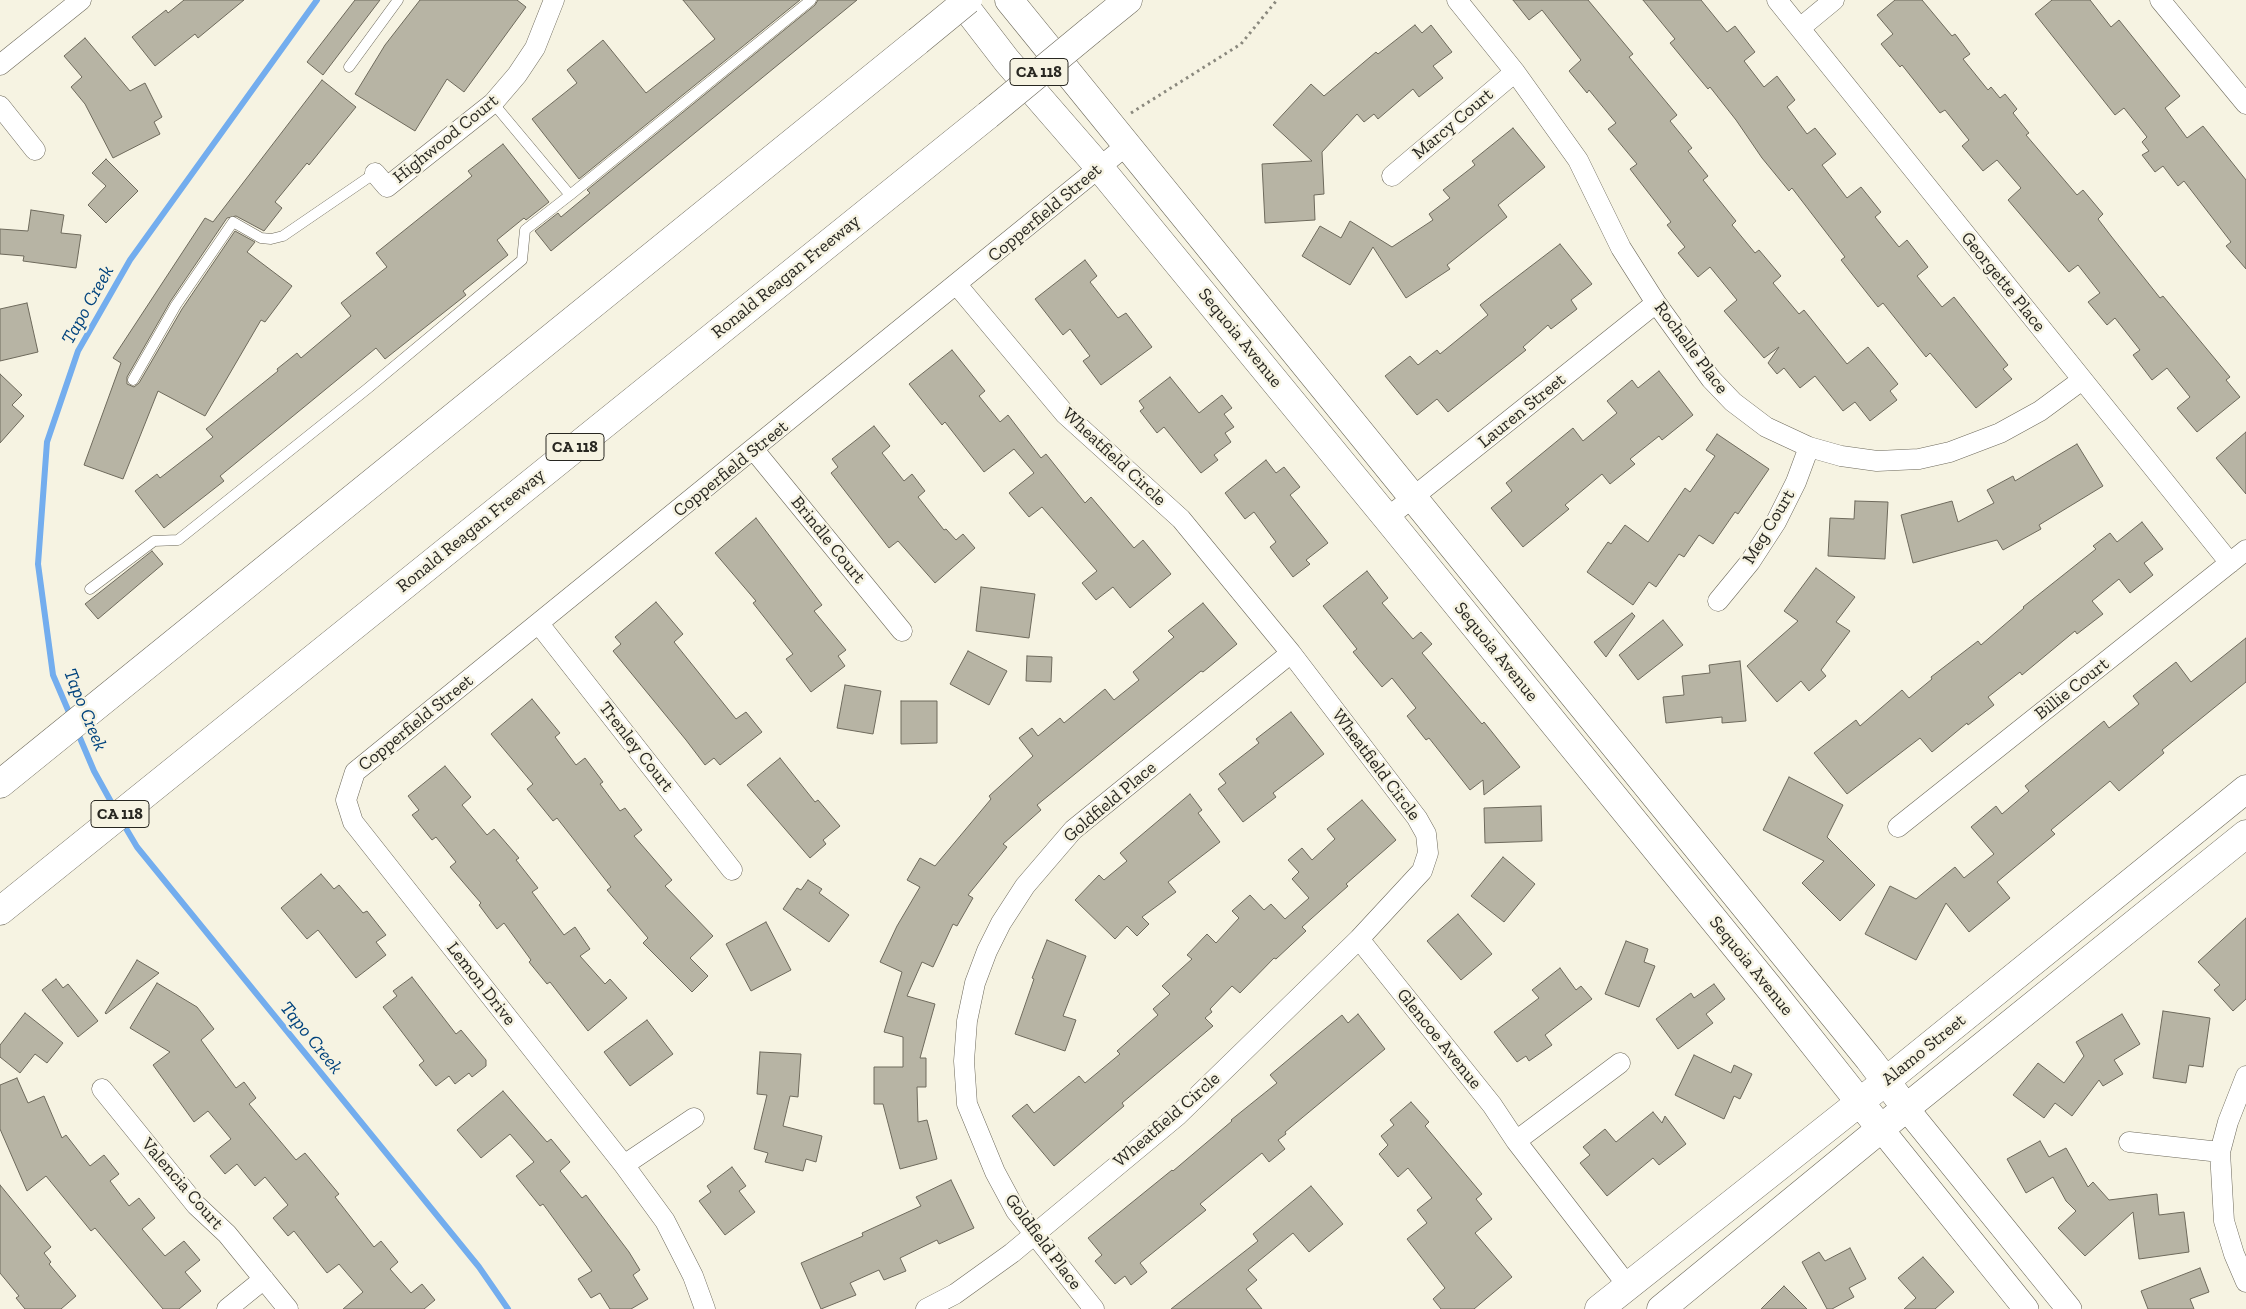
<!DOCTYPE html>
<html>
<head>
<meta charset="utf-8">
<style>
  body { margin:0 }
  canvas { display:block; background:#f6f3e2 }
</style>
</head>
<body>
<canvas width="2246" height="1309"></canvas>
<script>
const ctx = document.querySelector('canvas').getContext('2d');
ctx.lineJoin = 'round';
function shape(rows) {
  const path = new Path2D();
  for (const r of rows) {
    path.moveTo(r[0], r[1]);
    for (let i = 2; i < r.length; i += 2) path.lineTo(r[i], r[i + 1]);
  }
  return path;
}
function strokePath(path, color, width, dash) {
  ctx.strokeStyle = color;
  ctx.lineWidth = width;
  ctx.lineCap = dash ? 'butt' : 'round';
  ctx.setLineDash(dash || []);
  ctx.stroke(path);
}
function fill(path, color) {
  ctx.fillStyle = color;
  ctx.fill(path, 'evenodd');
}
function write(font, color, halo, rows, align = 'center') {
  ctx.font = font + ' "Zilla Slab",serif';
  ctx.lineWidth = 5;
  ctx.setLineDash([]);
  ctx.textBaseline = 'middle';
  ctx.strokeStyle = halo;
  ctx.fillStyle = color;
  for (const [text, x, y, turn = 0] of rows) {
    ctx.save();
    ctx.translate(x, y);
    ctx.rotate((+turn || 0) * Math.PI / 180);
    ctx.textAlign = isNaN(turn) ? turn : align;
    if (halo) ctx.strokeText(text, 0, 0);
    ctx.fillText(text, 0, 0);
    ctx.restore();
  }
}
const stream = shape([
  [71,717,53,675,38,564,47,442,78,351,130,260,317,0],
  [77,731,94,771,115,809],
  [121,820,137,847,479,1267,508,1309]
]);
const building = shape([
  [184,0,244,0,198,38,195,34,155,66,132,37,166,10,168,13,184,0],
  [355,0,380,0,323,75,307,62,355,0],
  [420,0,517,0,526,7,464,92,447,79,415,131,355,94,385,45,420,0],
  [683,0,800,0,579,179,532,119,577,83,567,70,603,40,646,93,715,39,683,0],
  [818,0,857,0,551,251,535,231,558,213,561,217,590,193,587,190,815,5,818,0],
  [1513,0,1588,0,1633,54,1629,57,1677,115,1670,121,1692,148,1688,151,1708,176,1703,180,1736,221,1732,225,1755,253,1759,250,1781,276,1773,283,1799,314,1804,310,1847,364,1868,347,1898,384,1890,391,1897,400,1870,421,1855,402,1843,411,1815,376,1800,388,1784,368,1777,374,1768,363,1779,347,1764,358,1724,311,1737,300,1710,267,1698,277,1678,253,1685,247,1667,225,1671,222,1630,169,1637,164,1608,129,1616,123,1589,90,1587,93,1569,71,1581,60,1542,10,1529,20,1513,0],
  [1643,0,1701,0,1727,32,1735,26,1755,52,1744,61,1764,87,1777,76,1795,100,1787,107,1807,134,1815,128,1836,154,1822,165,1847,198,1861,187,1881,212,1875,217,1899,247,1907,240,1928,267,1917,276,1942,307,1954,297,2008,365,2003,369,2012,379,1976,408,1930,353,1926,357,1883,303,1878,307,1841,260,1845,257,1792,188,1789,191,1762,158,1736,120,1710,87,1708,89,1693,71,1670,43,1675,39,1643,0],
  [1895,0,1922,0,1952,36,1955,34,1970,54,1963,59,1988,90,1991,87,2000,98,2005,94,2017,109,2013,113,2029,133,2026,135,2077,195,2083,190,2103,214,2098,219,2111,236,2160,298,2163,296,2230,377,2226,380,2240,397,2197,432,2177,408,2190,397,2167,368,2152,380,2133,355,2140,350,2115,318,2107,325,2088,302,2100,293,2078,265,2069,272,2008,200,2021,188,1997,160,1983,171,1962,146,1969,140,1945,110,1940,113,1902,65,1900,67,1881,44,1893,34,1877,15,1895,0],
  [2052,0,2090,0,2111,27,2119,20,2180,96,2165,108,2187,138,2203,126,2246,180,2246,269,2226,246,2231,242,2184,181,2178,186,2163,166,2155,172,2142,155,2149,151,2142,142,2147,137,2124,108,2115,115,2035,14,2052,0],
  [1415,25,1422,33,1431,25,1452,52,1433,66,1443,78,1419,97,1413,89,1378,119,1374,114,1364,122,1357,114,1322,152,1324,194,1314,195,1315,220,1265,223,1262,164,1312,161,1273,125,1311,84,1324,96,1376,52,1378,54,1415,25],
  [85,38,130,91,145,83,162,117,154,122,160,134,113,158,85,104,71,87,82,77,64,56,85,38],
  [322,80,356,107,309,165,307,163,275,202,282,208,264,231,236,216,227,218,170,302,127,377,127,384,134,387,139,383,182,309,235,231,255,242,247,252,292,286,265,322,261,320,205,416,158,391,123,479,84,465,121,363,113,358,205,218,213,222,322,80],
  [1513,128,1545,167,1498,205,1507,217,1447,265,1450,269,1406,298,1373,247,1350,285,1302,256,1320,226,1341,238,1350,221,1392,247,1433,220,1429,214,1450,198,1443,190,1475,165,1472,161,1513,128],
  [503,144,549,202,526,220,524,218,497,240,508,255,463,291,466,295,385,359,376,348,220,476,224,481,164,528,135,491,157,474,160,478,213,437,206,429,278,371,277,369,297,353,301,358,351,316,341,303,387,267,376,253,472,176,468,171,503,144],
  [106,159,138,191,106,223,88,205,106,186,92,173,106,159],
  [31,210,64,215,61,233,81,235,76,268,23,261,24,256,0,254,0,229,28,231,31,210],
  [1560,244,1592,284,1571,300,1577,309,1551,329,1548,325,1523,347,1526,350,1448,412,1437,399,1417,415,1385,376,1410,356,1418,365,1437,350,1440,354,1488,315,1480,305,1560,244],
  [1085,260,1097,276,1090,282,1118,318,1126,313,1152,347,1101,385,1083,361,1090,356,1070,329,1063,335,1035,299,1085,260],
  [27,303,38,352,0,361,0,309,27,303],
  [952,350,985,391,979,396,1000,422,1008,415,1041,458,1046,454,1085,503,1091,497,1134,548,1143,540,1171,574,1130,608,1113,587,1096,600,1082,583,1097,571,1042,507,1029,517,1009,493,1034,473,1014,449,984,472,945,422,942,425,909,384,952,350],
  [1659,371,1693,415,1662,440,1659,436,1630,459,1635,464,1610,484,1602,474,1565,505,1569,509,1523,547,1491,508,1512,491,1506,483,1573,428,1583,441,1617,413,1607,401,1632,380,1638,388,1659,371],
  [0,374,22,395,12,405,24,416,0,443,0,374],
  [1170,377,1199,413,1222,395,1232,408,1224,414,1234,427,1225,433,1231,442,1214,455,1218,460,1201,473,1164,427,1157,433,1140,411,1144,408,1139,401,1170,377],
  [874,426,890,446,882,453,904,481,912,474,925,491,918,497,944,530,946,529,956,540,963,534,975,548,935,583,898,541,889,548,831,473,838,467,832,459,874,426],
  [2246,432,2246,494,2216,458,2246,432],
  [1717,434,1769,469,1738,514,1735,512,1713,544,1699,535,1684,557,1679,554,1656,587,1649,582,1633,605,1587,572,1608,542,1611,544,1625,525,1648,542,1685,488,1690,492,1715,456,1706,450,1717,434],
  [2077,444,2103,486,2039,525,2041,529,2003,550,1997,540,1913,563,1901,515,1952,501,1958,522,1994,503,1987,490,2013,476,2015,481,2077,444],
  [1266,460,1276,473,1284,467,1300,487,1290,495,1328,543,1306,560,1310,564,1293,577,1270,547,1276,542,1254,512,1245,519,1225,493,1266,460],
  [1855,501,1888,502,1885,559,1828,556,1830,518,1854,519,1855,501],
  [756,518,822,605,814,611,846,650,838,656,845,666,811,692,786,659,793,654,753,603,756,601,715,553,756,518],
  [2142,522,2163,549,2144,563,2153,575,2130,593,2119,579,2092,601,2103,614,2077,634,2075,631,2022,675,2020,672,1988,697,1994,705,1968,725,1967,723,1932,752,1920,738,1847,794,1814,753,1856,720,1860,726,1902,690,1909,698,1932,679,1931,677,1978,641,1981,645,2024,608,2023,607,2096,549,2093,546,2110,533,2117,542,2142,522],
  [152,551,163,564,98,619,85,604,152,551],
  [1816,568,1855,597,1836,622,1850,631,1821,670,1826,676,1809,691,1801,681,1777,702,1747,666,1798,621,1784,611,1816,568],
  [1367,571,1388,598,1382,603,1413,639,1421,632,1432,644,1422,653,1482,724,1484,722,1520,767,1484,795,1483,780,1470,790,1429,738,1426,740,1407,716,1416,708,1392,678,1382,687,1353,652,1357,649,1323,606,1367,571],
  [981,587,1035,594,1029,638,976,631,981,587],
  [656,602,683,634,674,642,736,719,746,712,762,732,720,765,714,758,705,765,686,740,613,651,621,644,615,637,656,602],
  [1203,603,1237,644,1203,672,1201,671,1037,805,1041,810,1003,844,1007,847,968,895,973,898,957,926,953,924,933,967,922,962,907,996,935,1004,920,1058,926,1058,926,1087,917,1087,918,1122,927,1120,937,1159,900,1169,883,1104,874,1104,874,1067,903,1067,903,1037,884,1032,902,972,880,962,897,926,920,887,907,880,920,858,935,866,991,799,989,796,1033,756,1019,738,1032,728,1038,736,1060,718,1064,723,1105,689,1114,700,1139,680,1133,672,1174,637,1168,631,1203,603],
  [1632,613,1635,616,1606,657,1594,642,1632,613],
  [1663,620,1683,645,1638,680,1619,655,1663,620],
  [2246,638,2246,682,2162,750,2164,753,2119,791,2110,781,2051,830,2055,834,1997,882,2010,898,1969,932,1946,903,1916,960,1865,934,1890,886,1916,899,1955,867,1964,878,1994,854,1971,827,1996,806,2002,814,2029,791,2025,786,2104,721,2109,728,2139,704,2133,696,2176,662,2191,682,2246,638],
  [968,651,1007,671,989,705,950,684,968,651],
  [1027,656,1052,657,1051,682,1026,681,1027,656],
  [1740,661,1746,721,1722,723,1722,717,1666,723,1663,697,1684,695,1682,676,1710,673,1709,665,1740,661],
  [845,685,881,691,873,734,837,728,845,685],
  [532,699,560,733,555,737,576,765,585,758,603,782,600,784,620,811,625,808,642,830,634,836,672,880,665,886,713,936,690,958,708,976,692,992,643,943,648,938,607,890,611,887,557,818,553,821,527,789,533,784,491,734,532,699],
  [901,701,937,701,937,743,901,744,901,701],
  [1291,712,1324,754,1273,793,1276,797,1243,822,1218,789,1226,783,1219,774,1259,743,1256,739,1291,712],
  [780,758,815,802,818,800,840,826,823,840,826,844,810,858,747,785,780,758],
  [445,766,471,797,462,805,487,835,494,829,519,858,516,860,538,888,532,892,564,935,575,927,590,949,580,956,605,984,610,979,627,998,588,1031,550,982,547,984,529,962,531,960,504,923,497,929,479,905,481,903,450,867,456,862,436,837,432,840,412,815,419,810,408,796,445,766],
  [1789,777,1843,805,1827,837,1875,885,1840,921,1802,883,1824,861,1763,830,1789,777],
  [1190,794,1202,810,1198,813,1220,842,1168,882,1176,892,1142,917,1149,924,1137,936,1127,926,1115,939,1075,900,1099,875,1104,880,1127,861,1120,853,1190,794],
  [1362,800,1396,840,1346,884,1348,886,1302,927,1306,931,1276,959,1274,958,1240,993,1232,986,1210,1009,1212,1012,1205,1018,1213,1026,1122,1103,1124,1106,1054,1166,1012,1116,1027,1104,1034,1113,1079,1076,1085,1083,1120,1054,1117,1051,1158,1015,1153,1009,1170,994,1162,986,1192,959,1187,955,1207,934,1216,943,1239,918,1232,911,1250,895,1264,910,1271,904,1285,919,1309,898,1292,879,1299,872,1288,860,1302,848,1312,860,1335,839,1327,829,1362,800],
  [1541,806,1542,841,1485,843,1484,808,1541,806],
  [1503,857,1535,884,1504,922,1471,896,1503,857],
  [321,874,334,889,339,885,363,913,367,911,386,935,376,942,386,955,356,978,318,930,307,939,281,908,321,874],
  [808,880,822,889,819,893,849,915,829,942,783,909,797,888,801,890,808,880],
  [1458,914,1492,954,1461,980,1427,941,1458,914],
  [2246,918,2246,999,2233,1011,2214,990,2220,985,2198,962,2246,918],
  [766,922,791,970,751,991,726,944,766,922],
  [1047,940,1086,956,1063,1016,1076,1020,1065,1051,1015,1034,1034,979,1032,978,1047,940],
  [1626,941,1648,949,1644,962,1655,966,1639,1007,1605,994,1626,941],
  [137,960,159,973,106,1014,105,1013,137,960],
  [1560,968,1576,990,1581,986,1592,999,1545,1035,1552,1045,1529,1061,1526,1056,1517,1062,1494,1032,1539,998,1532,990,1560,968],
  [412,977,456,1034,461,1030,486,1060,486,1066,472,1077,469,1073,455,1084,449,1076,436,1086,419,1065,424,1061,383,1007,397,996,393,991,412,977],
  [56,979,63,988,68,984,98,1021,78,1037,42,990,56,979],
  [157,983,197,1007,214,1029,201,1040,236,1088,244,1082,256,1098,249,1104,296,1160,305,1153,339,1194,335,1197,374,1247,381,1241,398,1262,390,1269,411,1293,422,1284,435,1300,424,1309,343,1309,363,1292,339,1264,327,1273,294,1231,288,1236,273,1218,288,1205,265,1177,255,1186,237,1164,225,1174,210,1156,231,1139,208,1111,194,1122,153,1065,170,1052,130,1028,157,983],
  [1714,984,1725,999,1706,1014,1713,1023,1678,1049,1656,1019,1691,993,1694,998,1714,984],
  [2163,1011,2210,1018,2203,1067,2189,1065,2186,1083,2153,1078,2163,1011],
  [25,1013,63,1043,47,1063,35,1054,20,1073,0,1057,0,1045,25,1013],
  [1358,1014,1385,1049,1285,1132,1286,1134,1278,1140,1285,1149,1269,1162,1262,1153,1200,1204,1206,1210,1140,1263,1147,1272,1131,1285,1125,1276,1115,1284,1095,1261,1102,1255,1088,1238,1172,1170,1173,1171,1232,1121,1231,1120,1277,1083,1270,1075,1320,1033,1342,1015,1348,1023,1358,1014],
  [2122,1014,2140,1044,2114,1060,2123,1074,2103,1086,2099,1080,2072,1116,2055,1103,2044,1118,2013,1095,2038,1063,2064,1083,2084,1056,2076,1042,2122,1014],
  [647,1020,673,1054,630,1086,604,1052,647,1020],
  [760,1052,801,1054,798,1097,790,1096,783,1126,822,1136,816,1162,806,1159,803,1171,765,1162,768,1153,754,1149,767,1095,757,1094,760,1052],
  [1694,1055,1731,1073,1734,1065,1752,1074,1740,1099,1734,1096,1724,1119,1675,1095,1694,1055],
  [17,1078,28,1103,44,1096,62,1138,66,1135,90,1166,104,1155,119,1174,110,1181,129,1206,139,1198,155,1218,142,1229,165,1256,184,1241,200,1260,185,1272,201,1291,179,1309,163,1309,95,1228,91,1231,46,1176,27,1191,0,1129,0,1085,17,1078],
  [503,1091,547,1142,551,1139,570,1162,560,1171,582,1198,586,1195,629,1252,640,1270,633,1275,648,1299,631,1309,610,1309,600,1293,591,1298,578,1279,592,1271,543,1204,540,1206,516,1176,534,1162,510,1134,481,1158,457,1130,503,1091],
  [1411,1102,1429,1122,1425,1126,1482,1194,1476,1199,1492,1219,1475,1233,1512,1277,1474,1309,1441,1309,1433,1299,1445,1288,1407,1239,1427,1223,1417,1210,1432,1198,1408,1168,1398,1177,1379,1154,1388,1145,1381,1136,1394,1125,1390,1120,1411,1102],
  [1653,1112,1662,1123,1665,1116,1686,1144,1659,1165,1653,1158,1607,1196,1580,1163,1590,1155,1583,1147,1605,1129,1616,1142,1653,1112],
  [2040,1141,2049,1157,2066,1148,2088,1187,2093,1182,2109,1200,2157,1194,2159,1215,2184,1212,2189,1252,2139,1259,2133,1212,2085,1256,2058,1228,2076,1211,2066,1201,2053,1177,2026,1193,2007,1159,2040,1141],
  [732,1167,746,1186,739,1191,755,1212,725,1235,699,1201,711,1192,707,1186,732,1167],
  [951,1180,974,1228,939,1244,937,1240,900,1258,906,1271,884,1280,879,1270,850,1283,856,1295,821,1309,801,1263,863,1236,862,1233,921,1206,916,1197,951,1180],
  [0,1185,51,1247,44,1253,51,1262,49,1264,76,1296,61,1309,25,1309,16,1298,19,1296,0,1273,0,1185],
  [1311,1186,1343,1224,1309,1252,1293,1233,1248,1270,1257,1280,1246,1289,1262,1309,1171,1309,1258,1241,1253,1234,1311,1186],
  [1850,1248,1866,1279,1849,1288,1854,1297,1832,1309,1827,1309,1802,1262,1819,1252,1825,1261,1850,1248],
  [1923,1257,1954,1292,1935,1309,1904,1309,1916,1298,1898,1278,1923,1257],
  [2200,1268,2209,1292,2190,1299,2194,1309,2148,1309,2141,1291,2200,1268],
  [1784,1286,1807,1309,1761,1309,1784,1286]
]);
const path = shape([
  [1131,113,1241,44,1277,0]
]);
const service = shape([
  [349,67,398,0],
  [493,103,570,195,811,0],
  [133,380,176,305,233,222,261,238,271,239,283,236,375,173],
  [90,589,154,541,178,540,367,389,522,260,525,230,570,195]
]);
const minor = shape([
  [1457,0,1515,72,1578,160,1621,248,1656,303,1711,379,1733,402,1766,427,1809,447,1841,456,1877,461,1919,459,1950,452,2000,433,2040,411,2082,380],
  [1777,0,2230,563],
  [2160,0,2246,104],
  [1800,28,1834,0],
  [0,65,81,0],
  [0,106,35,150],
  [375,173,387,187,493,103,517,75,535,48,554,0],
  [1392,176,1515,72],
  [754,450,902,631],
  [1387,518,1656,303],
  [1718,601,1750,562,1776,522,1796,482,1809,447],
  [539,624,732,870],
  [1898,827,2246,550],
  [1359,939,1492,1105,1516,1141,1628,1286],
  [2246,1076,2228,1122,2220,1152,2224,1221,2234,1254,2246,1282],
  [102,1089,196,1205,227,1234,288,1309],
  [1516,1141,1620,1063],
  [2129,1142,2220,1152],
  [624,1165,694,1118],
  [227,1309,264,1279],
  [705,1309,693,1276,665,1221,624,1165,353,822,346,800,355,772,1127,145],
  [926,1309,955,1294,1012,1253,1177,1116,1359,939,1422,871,1428,853,1426,834,1417,818,1291,653,1181,519,1065,414,957,285],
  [1094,1309,1016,1211,995,1172,967,1104,964,1061,967,1021,975,983,987,951,1001,923,1025,886,1073,830,1291,653]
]);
const tertiary = shape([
  [1906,1108,2069,1309],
  [1881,1129,2026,1309]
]);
const secondary = shape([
  [960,0,1007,61,1099,167,1387,518,1771,990,1881,1129],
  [1009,0,1869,1059,1906,1108],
  [1599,1309,1860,1102,2246,789],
  [1661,1309,1906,1108,2246,834]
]);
const motorway = shape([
  [1091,30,1128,0],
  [0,784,918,41],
  [0,911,988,115]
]);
const motorwayBridge = shape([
  [918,41,968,0],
  [988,115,1091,30]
]);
const shields = [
  [1039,72,58],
  [575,447,58],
  [120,814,58]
];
const shieldNames = [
  ["CA 118",1039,72],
  ["CA 118",575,447],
  ["CA 118",120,814]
];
const streetNames = [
  ["Marcy Court",1453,124,-40],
  ["Highwood Court",446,139,-39],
  ["Copperfield Street",1045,213,-40],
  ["Ronald Reagan Freeway",786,277,-39],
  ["Georgette Place",2003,282,51],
  ["Sequoia Avenue",1240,338,51],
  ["Rochelle Place",1691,348,53],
  ["Lauren Street",1522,411,-39],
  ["Wheatfield Circle",1114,457,43],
  ["Copperfield Street",731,469,-39],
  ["Meg Court",1769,527,-59],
  ["Ronald Reagan Freeway",471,531,-39],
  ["Brindle Court",828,540,51],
  ["Sequoia Avenue",1496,652,51],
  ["Billie Court",2072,689,-38],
  ["Copperfield Street",416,723,-39],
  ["Trenley Court",636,747,52],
  ["Wheatfield Circle",1376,765,53],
  ["Goldfield Place",1110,802,-40],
  ["Sequoia Avenue",1751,966,51],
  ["Lemon Drive",481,984,52],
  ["Glencoe Avenue",1439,1039,51],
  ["Alamo Street",1924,1050,-39],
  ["Wheatfield Circle",1167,1120,-41],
  ["Valencia Court",182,1184,49],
  ["Goldfield Place",1043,1242,53]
];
const waterNames = [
  ["Tapo Creek",88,305,-61],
  ["Tapo Creek",85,710,68],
  ["Tapo Creek",311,1038,51]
];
strokePath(stream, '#73adee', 6);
fill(building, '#b7b4a4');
strokePath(building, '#6e6a5c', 1);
strokePath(service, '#6d695b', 11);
strokePath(minor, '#6d695b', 21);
strokePath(tertiary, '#6d695b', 26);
strokePath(secondary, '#6d695b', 29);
strokePath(motorway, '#6d695b', 29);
strokePath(path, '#8a887d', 3, [2.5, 4]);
strokePath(service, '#fff', 10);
strokePath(minor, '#fff', 20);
strokePath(tertiary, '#fff', 25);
strokePath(secondary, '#fff', 28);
strokePath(motorway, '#fff', 28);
strokePath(motorwayBridge, '#6d695b', 29, []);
strokePath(motorwayBridge, '#fff', 28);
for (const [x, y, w] of shields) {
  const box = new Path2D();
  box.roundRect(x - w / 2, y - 13.5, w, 27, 4);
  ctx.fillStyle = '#f6f3e2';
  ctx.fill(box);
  strokePath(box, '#282721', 1);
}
write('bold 16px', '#282721', null, shieldNames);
write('18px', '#282721', '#f6f3e2', streetNames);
write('italic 19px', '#00437d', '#f6f3e2', waterNames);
</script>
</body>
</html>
